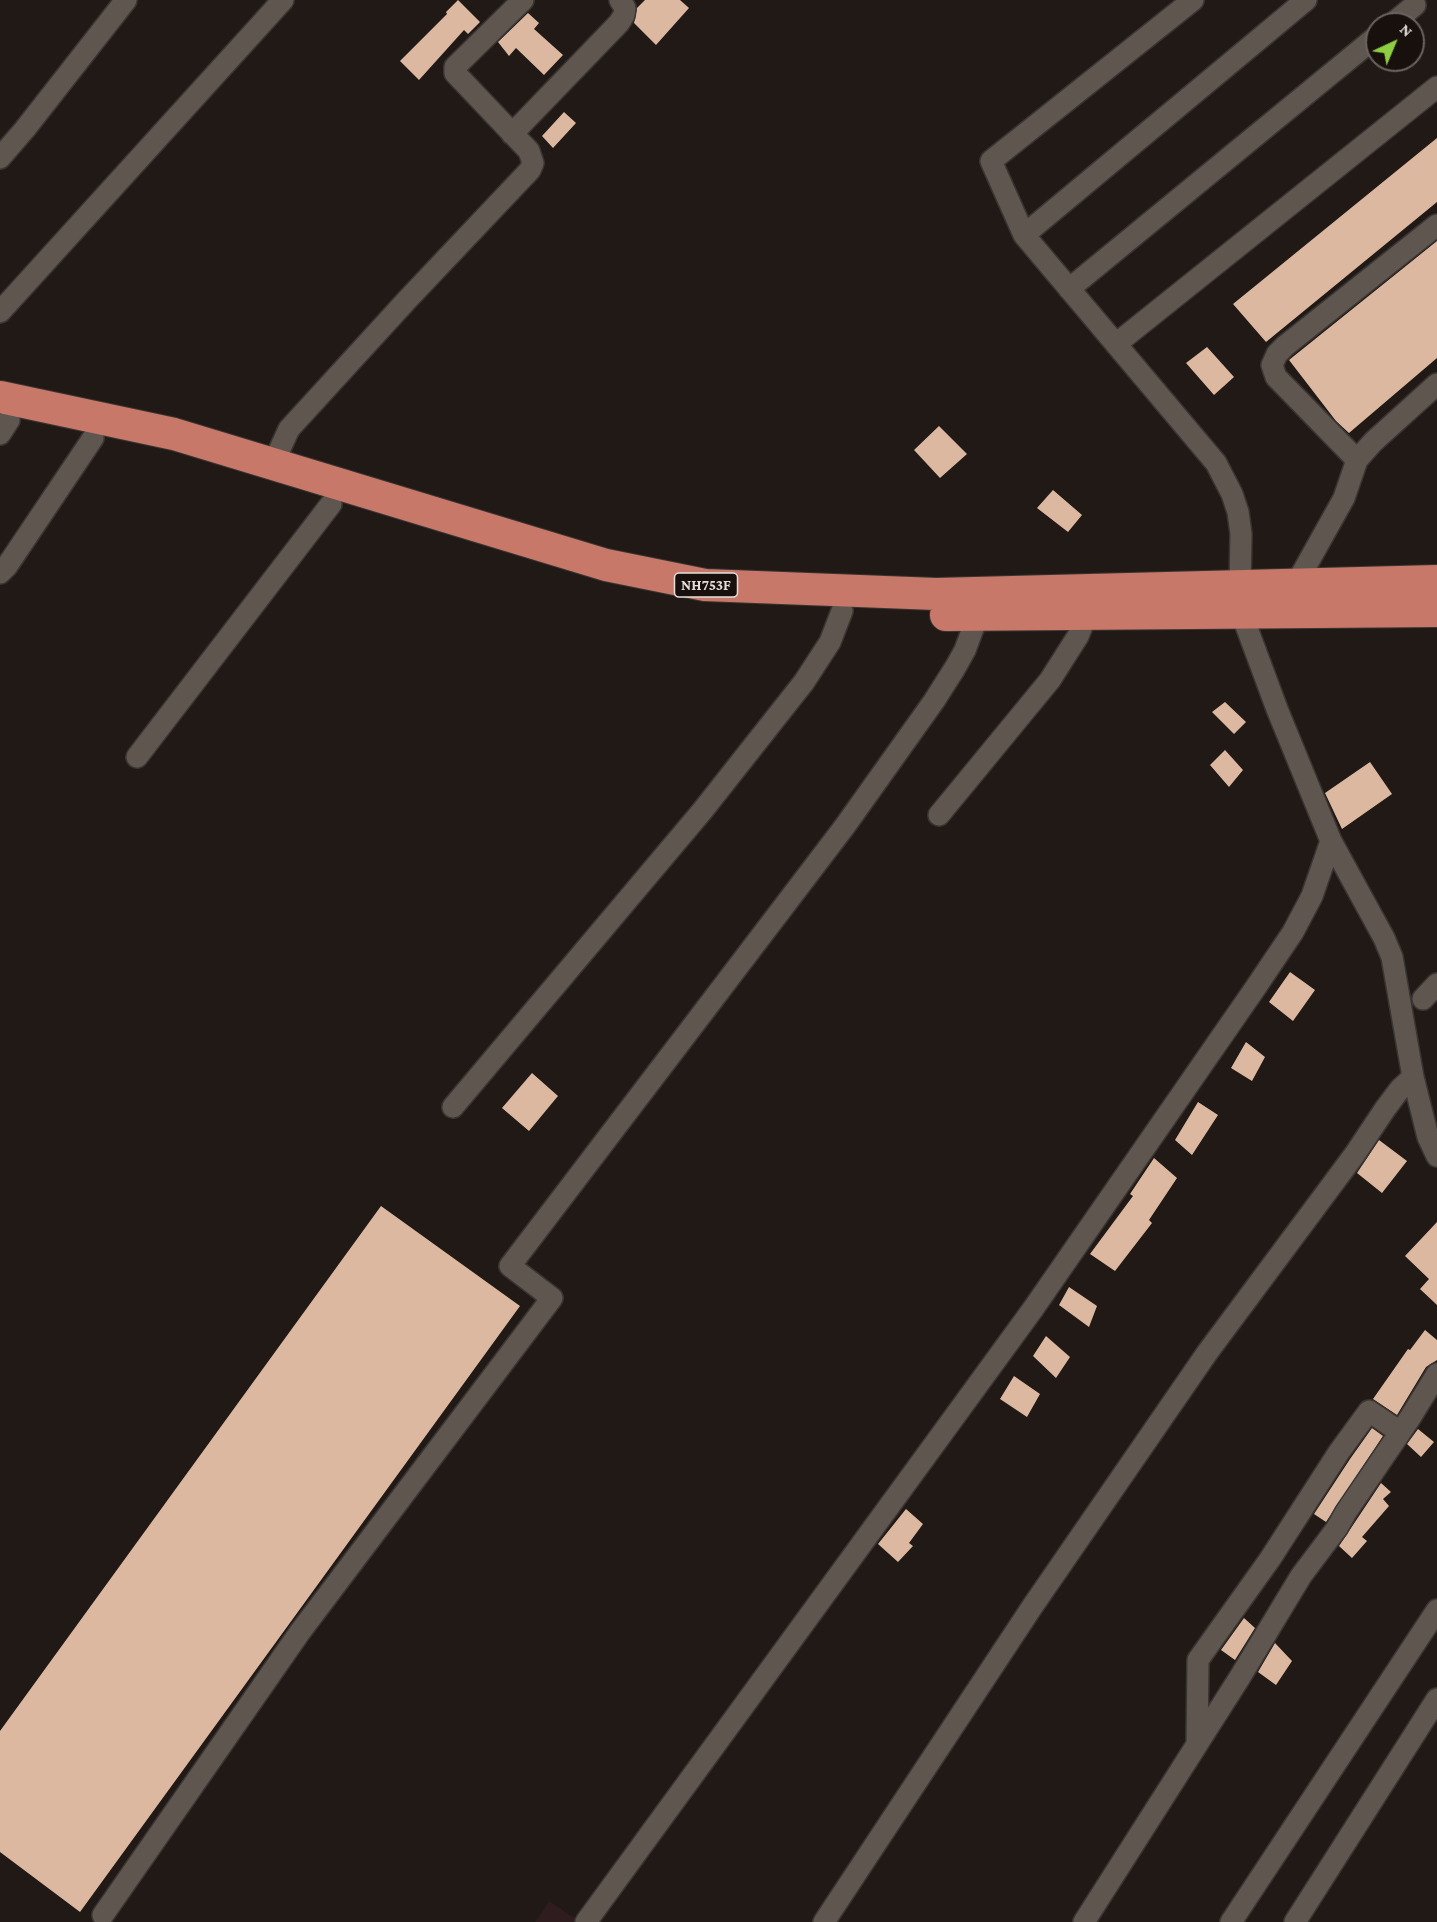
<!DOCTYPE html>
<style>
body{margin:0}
#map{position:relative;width:1437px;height:1922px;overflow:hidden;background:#211915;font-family:"Crimson Pro",serif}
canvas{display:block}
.north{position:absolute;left:1365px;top:12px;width:60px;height:60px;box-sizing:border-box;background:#18100c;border:2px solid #6a635f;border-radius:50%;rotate:44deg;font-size:16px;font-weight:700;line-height:24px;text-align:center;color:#e4dfdb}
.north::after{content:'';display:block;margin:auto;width:21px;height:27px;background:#8ece43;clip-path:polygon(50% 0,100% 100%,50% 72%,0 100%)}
</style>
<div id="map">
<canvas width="1437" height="1922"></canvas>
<div class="north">N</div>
</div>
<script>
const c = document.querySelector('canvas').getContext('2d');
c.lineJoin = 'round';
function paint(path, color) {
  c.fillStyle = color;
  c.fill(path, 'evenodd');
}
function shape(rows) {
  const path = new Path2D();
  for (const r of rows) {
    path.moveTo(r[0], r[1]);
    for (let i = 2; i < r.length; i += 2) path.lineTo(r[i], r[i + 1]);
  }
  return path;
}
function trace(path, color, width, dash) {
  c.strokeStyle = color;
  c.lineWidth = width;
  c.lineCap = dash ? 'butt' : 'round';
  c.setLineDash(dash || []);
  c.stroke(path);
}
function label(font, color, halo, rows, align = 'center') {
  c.font = font + ' "Crimson Pro",serif';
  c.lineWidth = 6;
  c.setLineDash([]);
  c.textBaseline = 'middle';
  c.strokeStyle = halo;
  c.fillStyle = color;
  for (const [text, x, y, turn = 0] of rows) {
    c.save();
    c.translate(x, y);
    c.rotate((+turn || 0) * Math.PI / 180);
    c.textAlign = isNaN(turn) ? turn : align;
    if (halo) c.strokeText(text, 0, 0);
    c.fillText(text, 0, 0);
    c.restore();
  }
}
paint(shape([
 [549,1901,580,1922,535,1922]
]), '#2f1c1e');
paint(shape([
 [458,0,480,22,468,34,464,30,419,80,400,61,447,14,446,12],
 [645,0,680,0,689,8,656,45,634,23,637,8],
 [528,13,539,23,534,29,563,55,544,75,516,48,509,56,498,42],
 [564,112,576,123,553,148,542,136],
 [1437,138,1437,202,1266,342,1233,304],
 [1437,241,1437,358,1349,433,1336,421,1289,360],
 [1207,347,1234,377,1214,395,1186,363],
 [939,426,967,454,940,478,914,450],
 [1053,490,1082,515,1068,532,1037,508],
 [1225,702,1246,722,1234,734,1212,712],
 [1225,750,1243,770,1229,787,1210,765],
 [1370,762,1392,794,1342,829,1325,793],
 [1290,972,1315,990,1293,1021,1269,1002],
 [1246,1042,1265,1057,1252,1081,1231,1068],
 [532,1073,558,1096,529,1131,502,1108],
 [1198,1102,1218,1115,1192,1155,1175,1140],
 [1379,1140,1407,1161,1382,1193,1357,1173],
 [1154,1158,1177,1178,1149,1220,1152,1223,1115,1271,1090,1254,1133,1196,1130,1194],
 [381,1206,520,1306,80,1912,0,1852,0,1731],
 [1437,1222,1437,1305,1420,1289,1429,1279,1405,1256],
 [1069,1287,1097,1306,1089,1327,1059,1305],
 [1425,1330,1437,1340,1437,1360,1426,1367,1397,1415,1373,1399,1408,1349,1410,1350],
 [1046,1336,1070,1357,1056,1378,1033,1356],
 [1014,1376,1040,1394,1027,1417,1000,1399],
 [1372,1428,1383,1436,1326,1522,1314,1514,1350,1459],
 [1418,1429,1434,1442,1421,1457,1407,1444],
 [1381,1483,1391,1492,1383,1499,1389,1506,1362,1537,1367,1541,1352,1558,1339,1546],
 [906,1509,923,1524,909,1543,913,1546,898,1562,878,1544],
 [1244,1618,1255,1628,1235,1660,1221,1650],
 [1275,1643,1292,1661,1276,1685,1258,1672]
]), '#ddb8a1');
const minor = shape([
 [1193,0,991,161,1024,235,1216,463,1232,494,1238,512,1241,534,1240,586],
 [1392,24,1415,5],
 [512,134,619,23,624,15,625,8,620,0],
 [0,158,25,129,126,0],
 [1024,235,1306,0],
 [1069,289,1377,36],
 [0,312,283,0],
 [1116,344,1437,87],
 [0,434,9,420],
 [1357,460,1276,377,1272,365,1277,354,1285,346,1437,225],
 [273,464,289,429,300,417,407,300,530,170,533,163,529,151,455,73,455,67,459,63,523,0],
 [0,573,7,566,93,438],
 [1296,584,1344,498,1357,460,1373,442,1437,384],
 [1241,612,1277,709,1331,841,1384,938,1392,957,1413,1077,1428,1137,1437,1156],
 [137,757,331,504],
 [939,815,1050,680,1078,636,1087,614],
 [1423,999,1437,984],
 [453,1107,703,810,804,682,830,642,842,611],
 [1197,1744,1198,1660,1270,1559,1339,1452,1369,1411,1400,1432],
 [103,1915,300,1632,552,1298,510,1266,845,826,934,701,955,668,965,650,978,615],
 [586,1922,1033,1309,1256,987,1293,932,1312,896,1331,841],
 [824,1922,1032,1607,1207,1353,1355,1154,1385,1109,1400,1089,1413,1077],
 [1084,1922,1240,1677,1301,1576,1337,1528,1346,1512,1410,1418,1437,1374],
 [1231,1922,1437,1610],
 [1295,1922,1437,1699]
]);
const highway = shape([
 [0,397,174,434,606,565,705,585,936,594,1437,581],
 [946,615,1437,611]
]);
trace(minor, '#3a3533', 24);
trace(highway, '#3a3533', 34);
trace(minor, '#5f5650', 21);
trace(highway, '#c87869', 32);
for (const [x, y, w] of [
 [706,585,63]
]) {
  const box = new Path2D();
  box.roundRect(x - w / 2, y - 12, w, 24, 4.5);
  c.fillStyle = '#18100c';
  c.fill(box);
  trace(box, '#e4dfdb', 1.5);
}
label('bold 15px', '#e4dfdb', null, [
 ["NH753F",706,585]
]);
</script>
